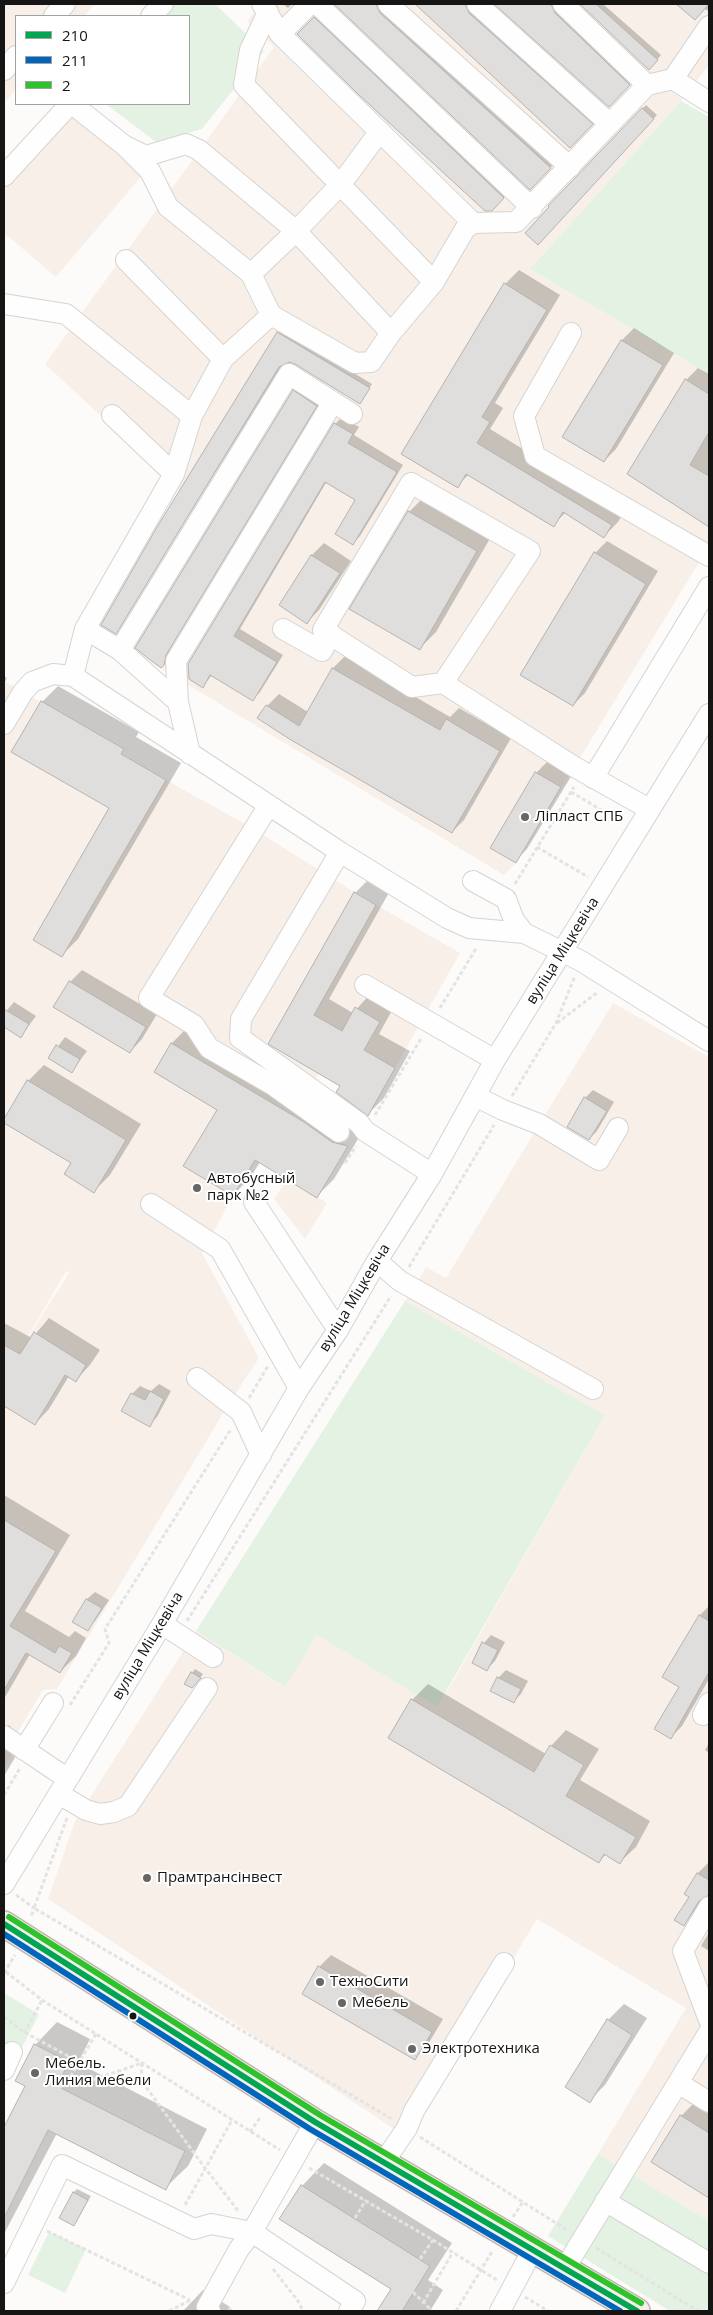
<!DOCTYPE html>
<meta charset="utf-8">
<style>
body{margin:0}
#map{position:relative;width:713px;height:2315px;overflow:hidden;background:#fdfbf9;font-family:"Open Sans",sans-serif}
canvas{display:block}
.frame{position:absolute;inset:0;border:5px solid #161514;pointer-events:none}
.legend{position:absolute;left:15px;top:15px;width:175px;height:90px;box-sizing:border-box;background:#fff;border:1px solid #a2a1a1;margin:0;padding:6px 9px;list-style:none;font-size:15px;color:#161514}
.legend li{display:flex;align-items:center;gap:10px;height:25px}
.legend b{width:25px;border:1px solid #a2a1a1}
</style>
<div id="map">
<canvas width="713" height="2315"></canvas>
<div class="frame"></div>
<ul class="legend">
<li><b style="height:6px;background:#00a651"></b>210</li>
<li><b style="height:6px;background:#0065bd"></b>211</li>
<li><b style="height:6px;background:#2ec32a"></b>2</li>
</ul>
</div>
<script>
const c = document.querySelector('canvas').getContext('2d');
c.lineJoin = 'round';
function paint(path, color) {
  c.fillStyle = color;
  c.fill(path, 'evenodd');
}
function shape(rows) {
  const path = new Path2D();
  for (const r of rows) {
    path.moveTo(r[0], r[1]);
    for (let i = 2; i < r.length; i += 2) path.lineTo(r[i], r[i + 1]);
  }
  return path;
}
function trace(path, color, width, dash) {
  c.strokeStyle = color;
  c.lineWidth = width;
  c.lineCap = dash ? 'butt' : 'round';
  c.setLineDash(dash || []);
  c.stroke(path);
}
function label(font, color, halo, rows, align = 'center') {
  c.font = font + ' "Open Sans",sans-serif';
  c.lineWidth = 4;
  c.setLineDash([]);
  c.textBaseline = 'middle';
  c.strokeStyle = halo;
  c.fillStyle = color;
  for (const [text, x, y, turn = 0] of rows) {
    c.save();
    c.translate(x, y);
    c.rotate((+turn || 0) * Math.PI / 180);
    c.textAlign = isNaN(turn) ? turn : align;
    if (halo) c.strokeText(text, 0, 0);
    c.fillText(text, 0, 0);
    c.restore();
  }
}
paint(shape([
 [4,4,95,4,84,16,16,16,16,89,4,103],
 [262,4,709,4,709,65,681,101,530,269,709,374,709,546,516,863,504,875,95,629,180,490,45,364,274,47,247,21],
 [73,111,145,172,56,277,4,233,4,184],
 [4,681,124,749,111,771,127,779,136,763,254,829,354,892,460,953,368,1116,334,1097,340,1086,319,1074,305,1095,353,1126,342,1142,348,1146,317,1197,327,1203,305,1239,274,1199,287,1179,255,1160,233,1196,202,1253,259,1358,230,1402,57,1689,43,1690,10,1745,15,1749,4,1768],
 [66,1271,69,1273,27,1339,27,1338],
 [613,1003,709,1057,709,2221,598,2154,686,2008,537,1919,406,2137,48,1899,75,1821,196,1631,284,1687,317,1635,437,1707,452,1683,605,1415,405,1301,426,1267,446,1278]
]), '#f8f0e8');
paint(shape([
 [174,4,215,4,264,51,202,129,156,142,106,104,189,104,189,16,162,16],
 [681,101,709,117,709,374,530,269],
 [405,1301,605,1415,437,1707,317,1635,285,1687,196,1631],
 [4,1993,39,2014,4,2083],
 [598,2154,709,2221,709,2311,670,2311,548,2236],
 [49,2232,86,2249,65,2293,28,2275]
]), '#e3f2e2');
paint(shape([
 [283,4,292,4,288,8],
 [336,4,381,4,554,164,530,188],
 [416,4,471,4,595,120,570,147],
 [496,4,557,4,633,81,609,106],
 [582,4,603,4,661,55,649,69],
 [678,4,709,4,709,11,704,9,695,19],
 [318,14,507,194,492,209,299,34],
 [646,105,657,115,538,243,549,206],
 [519,270,560,295,495,403,503,408,490,429,625,511,618,522,604,536,566,512,553,525,469,474,457,486,505,284],
 [634,328,674,353,616,449,604,461,622,340],
 [281,329,372,384,360,403,296,363,284,362,116,632],
 [698,368,709,374,708,525,629,474,686,380],
 [297,388,320,402,169,650,168,660,161,666,137,647],
 [342,417,359,427,354,435,403,465,360,536,353,543,357,499,327,481,240,629,283,655,260,692,253,699,212,675,203,686,189,664,335,424],
 [425,496,492,535,436,632,420,648,409,512],
 [607,541,658,571,585,693,573,705,595,553],
 [324,543,351,561,319,610,307,622,280,605,312,555],
 [345,656,450,717,459,708,511,738,464,820,452,832,267,706,279,694,308,712,333,668],
 [4,676,7,678,4,684],
 [58,686,139,732,136,737,181,763,78,939,62,955,111,808,42,702],
 [548,761,572,775,527,849,515,861,492,847,536,773],
 [371,877,391,889,329,999,353,1013,372,992,395,1005,379,1034,410,1051,384,1098,368,1114,342,1085,270,1043,355,893],
 [82,970,157,1014,142,1039,130,1052,70,982],
 [14,1002,36,1016,21,1036,4,1026,4,1014],
 [189,1026,364,1129,334,1179,317,1196,260,1162,250,1178,233,1195,219,1109,155,1072,172,1043],
 [65,1037,87,1051,72,1071,50,1057],
 [44,1065,141,1124,110,1175,94,1191,72,1163,4,1121,28,1081],
 [593,1090,614,1102,597,1131,589,1139,585,1098],
 [49,1318,100,1350,90,1365,76,1380,69,1376,49,1409,35,1424,4,1405,4,1323,32,1338],
 [159,1384,171,1391,157,1417,149,1425,123,1411,132,1394,140,1386,151,1391],
 [4,1495,70,1535,25,1611,69,1637,75,1631,86,1638,76,1656,60,1672,30,1654,4,1699],
 [95,1592,109,1600,95,1621,87,1629,74,1621,87,1599],
 [709,1606,709,1679,682,1726,671,1737,681,1687,664,1677,700,1615],
 [491,1635,505,1642,495,1661,487,1669,484,1643],
 [195,1669,203,1674,196,1683,192,1673],
 [506,1670,528,1681,521,1694,513,1702,498,1678],
 [428,1684,546,1754,551,1746,566,1730,599,1749,580,1780,650,1821,636,1847,620,1862,606,1854,599,1862,412,1700],
 [9,1725,13,1730,26,1739,4,1776,4,1730],
 [709,1743,709,1753,705,1750],
 [709,1862,709,1894,684,1924,690,1897,685,1894,698,1873],
 [709,1932,709,1951,701,1946],
 [331,1955,443,2019,427,2046,415,2058,304,1994,319,1967],
 [624,2004,647,2018,605,2085,589,2101,608,2020],
 [57,2022,90,2039,78,2063,207,2129,188,2166,165,2188,57,2133,4,2234,4,2130,26,2086,35,2045],
 [693,2104,709,2114,709,2196,653,2161,681,2116],
 [324,2163,452,2243,428,2280,443,2290,430,2311,379,2311,393,2289,302,2186],
 [77,2189,91,2196,74,2225,74,2192],
 [203,2290,230,2307,228,2311,183,2311]
]), '#0003');
const building = shape([
 [334,4,376,4,380,13,551,168,530,190,334,4],
 [415,4,465,4,469,13,593,124,570,148,415,4],
 [494,4,551,4,555,13,630,85,609,107,494,4],
 [580,4,596,4,658,60,649,70,580,4],
 [676,4,709,4,695,20,676,4],
 [314,17,504,198,492,211,485,211,358,94,297,34,314,17],
 [642,108,654,119,538,245,525,233,549,207,548,206,642,108],
 [504,283,547,310,482,417,490,422,477,443,612,525,604,538,563,512,554,527,466,474,458,488,401,454,504,283],
 [277,332,370,388,360,404,295,364,289,362,279,367,116,634,101,625,157,527,277,332],
 [621,340,663,365,604,462,562,437,621,340],
 [685,379,709,394,709,432,690,465,709,476,709,527,627,474,685,379],
 [293,390,317,406,166,655,164,665,161,668,135,648,293,390],
 [334,423,353,434,348,443,397,472,353,545,335,534,355,500,325,482,234,636,277,662,253,701,210,675,203,688,189,679,188,664,334,423],
 [408,511,477,551,420,650,349,609,408,511],
 [594,552,646,584,573,706,520,675,594,552],
 [311,555,340,573,307,624,279,605,311,555],
 [332,668,440,730,446,719,500,751,452,833,291,740,257,718,266,705,299,726,332,668],
 [41,701,124,749,121,754,166,780,62,957,33,940,109,808,11,752,41,701],
 [535,772,561,787,516,863,490,848,535,772],
 [354,892,376,905,314,1015,342,1031,355,1007,380,1022,364,1050,395,1068,368,1116,336,1092,340,1086,268,1044,354,892],
 [69,981,146,1027,130,1053,53,1007,69,981],
 [4,1009,29,1024,21,1038,4,1027,4,1009],
 [171,1043,304,1122,332,1142,348,1146,317,1198,255,1160,233,1196,183,1166,217,1110,154,1072,171,1043],
 [56,1045,80,1059,72,1073,48,1058,56,1045],
 [27,1080,126,1140,94,1193,64,1174,71,1163,4,1123,4,1119,27,1080],
 [584,1097,607,1111,589,1140,567,1127,584,1097],
 [34,1332,86,1365,76,1382,65,1375,35,1425,4,1406,4,1345,20,1354,34,1332],
 [150,1391,164,1399,150,1427,121,1411,131,1393,145,1400,150,1391],
 [4,1520,56,1551,10,1626,55,1653,59,1646,72,1653,60,1673,26,1653,4,1690,4,1520],
 [86,1599,102,1608,88,1631,72,1622,86,1599],
 [699,1615,709,1621,709,1672,671,1739,654,1729,679,1687,662,1677,699,1615],
 [482,1642,498,1650,487,1671,472,1663,482,1642],
 [191,1672,201,1678,192,1688,184,1684,191,1672],
 [497,1677,521,1689,514,1703,490,1691,497,1677],
 [411,1699,534,1772,550,1745,584,1765,566,1796,636,1837,620,1864,604,1854,599,1863,388,1738,411,1699],
 [697,1873,709,1880,709,1895,699,1901,684,1926,674,1920,689,1897,684,1894,697,1873],
 [318,1966,432,2032,415,2060,302,1994,318,1966],
 [607,2019,632,2035,590,2103,565,2087,607,2019],
 [34,2044,69,2062,57,2086,185,2151,166,2190,48,2130,4,2218,4,2127,25,2086,15,2081,34,2044],
 [680,2115,709,2133,709,2198,651,2162,680,2115],
 [301,2185,430,2266,402,2311,377,2311,391,2289,279,2219,301,2185],
 [73,2192,88,2200,74,2226,59,2218,73,2192]
]);
paint(building, '#dfdedc');
trace(building, '#b5b4b3', 1);
const minor = shape([
 [262,4,280,34,473,223],
 [317,4,532,208],
 [388,4,570,167],
 [477,4,610,124],
 [563,4,647,85],
 [268,12,250,50,244,85,434,282],
 [54,16,65,4],
 [151,16,163,4],
 [280,34,310,4],
 [4,70,16,56],
 [673,79,709,102],
 [72,104,125,146,146,156,186,144,199,150,296,231,391,333],
 [125,146,150,171,168,207,251,274,271,315,355,363,371,362,391,333,434,282,465,229,473,223,516,222,647,85,673,79,709,26],
 [4,176,70,104],
 [126,260,223,359],
 [251,274,296,231,341,184,380,131],
 [4,304,66,314,192,416],
 [571,333,524,416,535,456,709,556],
 [112,415,174,474],
 [411,483,530,551,443,683,412,687,323,630,411,483],
 [283,629,322,651,331,634],
 [120,650,85,629,174,474,192,416,223,359,271,315],
 [73,676,85,629],
 [443,683,573,766,649,809],
 [178,702,120,650,289,374,352,414],
 [4,724,23,692,32,682,53,674,73,676,340,852,447,918,469,928,524,933,581,961,709,1041],
 [190,754,178,702,176,661,333,402],
 [593,778,709,587],
 [269,805,149,998,194,1025,209,1048,273,1085,339,1132],
 [340,852,241,1019,240,1038,359,1123,365,1131,432,1174],
 [473,881,506,899,514,920,524,933],
 [365,985,495,1060],
 [475,1096,503,1110,539,1124,599,1160,618,1128],
 [254,1202,338,1330],
 [151,1204,220,1249,299,1388],
 [377,1261,400,1281,593,1389],
 [197,1378,241,1412,261,1455],
 [162,1624,213,1657],
 [703,1715,709,1703],
 [4,1736,68,1779],
 [24,1750,53,1703],
 [59,1794,86,1810,100,1814,114,1812,128,1806,207,1688],
 [4,1884,162,1624,299,1388,338,1330,377,1261,432,1174,495,1060,709,714],
 [709,1907,683,1951,709,2020],
 [4,2070,12,2052],
 [678,2083,709,2102],
 [315,2122,252,2232,355,2301,349,2311],
 [383,2163,407,2128,414,2111,504,1963],
 [605,2201,709,2263],
 [565,2268,709,2032],
 [4,2283,62,2165,194,2229,211,2224,252,2232,239,2249,207,2307,210,2311],
 [500,2311,533,2249]
]);
const major = shape([
 [4,1924,315,2122,637,2311]
]);
trace(minor, '#d5d4d2', 22);
trace(major, '#c0b5b0', 28);
trace(shape([
 [571,792,622,822],
 [537,847,588,877],
 [515,884,574,787],
 [440,1008,477,947],
 [557,1023,598,992],
 [512,1096,556,1023,575,976],
 [375,1115,422,1037],
 [345,1163,356,1146],
 [409,1267,494,1125],
 [249,1398,268,1366],
 [187,1621,391,1296],
 [70,1705,109,1643,105,1629,231,1429],
 [4,1795,20,1768],
 [67,1818,34,1908,392,2119],
 [16,1895,34,1908,31,1917],
 [6,1972,42,2000,280,2150],
 [4,1973,15,1955],
 [4,2017,24,2032,79,2062],
 [24,2033,42,2000],
 [96,2034,69,2079,81,2084,142,2063,141,2080,205,2168,239,2212],
 [59,2088,69,2079],
 [250,2132,261,2116],
 [420,2137,567,2230],
 [309,2168,433,2240,497,2280],
 [185,2205,232,2120],
 [513,2217,523,2202],
 [355,2218,366,2200],
 [47,2231,190,2300],
 [596,2248,698,2311],
 [420,2259,433,2240],
 [273,2269,298,2301,303,2311],
 [413,2292,432,2311],
 [525,2297,548,2311],
 [423,2303,453,2252],
 [228,2309,234,2311],
 [169,2311,191,2300],
 [456,2311,493,2250]
]), '#e4e3e3', 3, [4, 2.5]);
trace(minor, '#fffefe', 20);
trace(major, '#f5eeec', 25);
trace(shape([
 [4,1924,315,2122,637,2311]
]), '#00a651', 6);
trace(shape([
 [4,1934,310,2129,620,2311]
]), '#0065bd', 6);
trace(shape([
 [9,1917,320,2115,641,2303]
]), '#2ec32a', 6);
for (const [x, y, r, color] of [
 [525,817,5,"#676664"],
 [197,1188,5,"#676664"],
 [147,1878,5,"#676664"],
 [320,1982,5,"#676664"],
 [342,2003,5,"#676664"],
 [133,2016,4.5,"#161514"],
 [412,2049,5,"#676664"],
 [35,2073,5,"#676664"]
]) {
  const dot = new Path2D();
  dot.arc(x, y, r, 0, 2 * Math.PI);
  c.fillStyle = color;
  c.fill(dot);
  trace(dot, '#fff', 2);
}
label('15px', '#161514', '#fff', [
 ["Ліпласт СПБ",535,817],
 ["Автобусный",207,1179],
 ["парк №2",207,1196],
 ["Прамтрансінвест",157,1878],
 ["ТехноСити",330,1982],
 ["Мебель",352,2003],
 ["Электротехника",422,2049],
 ["Мебель.",45,2064],
 ["Линия мебели",45,2081]
], 'left');
label('15px', '#161514', '#fff', [
 ["вуліца Міцкевіча",563,951,-58],
 ["вуліца Міцкевіча",355,1298,-59],
 ["вуліца Міцкевіча",148,1646,-59]
]);
</script>
